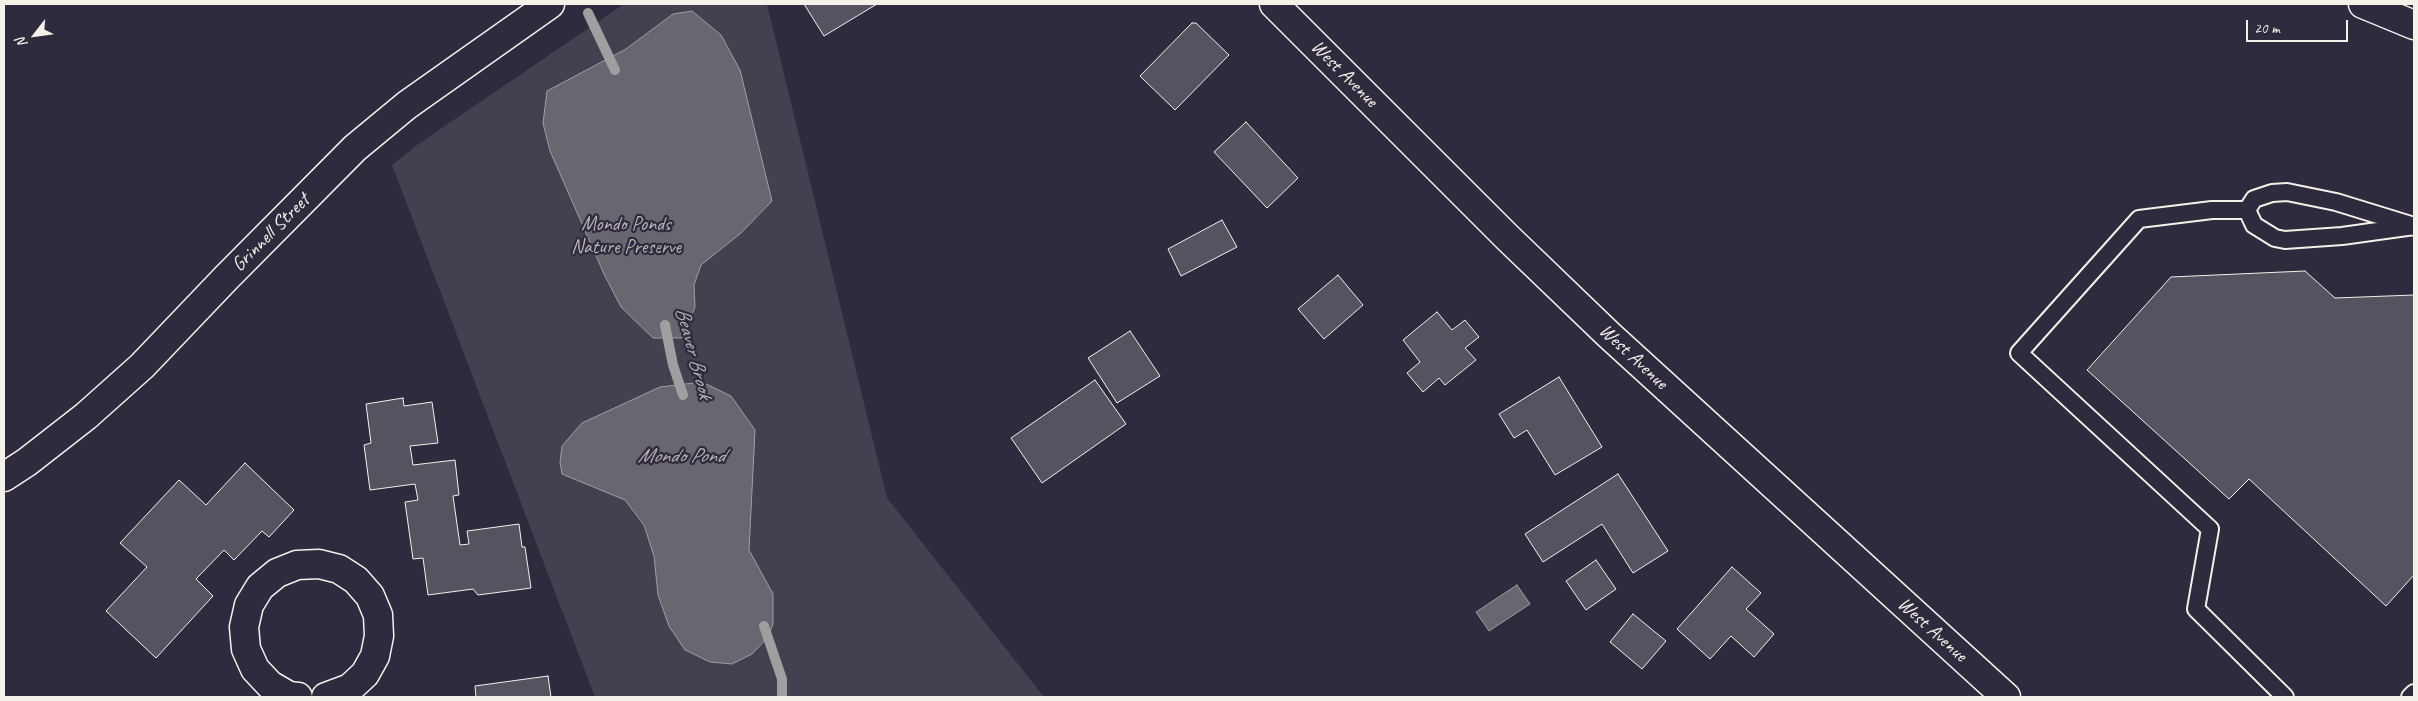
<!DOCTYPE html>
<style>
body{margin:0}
#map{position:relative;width:2418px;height:701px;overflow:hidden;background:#2f2a3d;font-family:Caveat,sans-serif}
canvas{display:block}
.frame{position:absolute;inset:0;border:5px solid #f4f1e8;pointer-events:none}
.north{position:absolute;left:10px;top:10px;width:50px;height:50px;-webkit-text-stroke:4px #2f2a3d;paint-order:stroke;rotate:240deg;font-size:14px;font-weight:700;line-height:20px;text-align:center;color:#f4f1e8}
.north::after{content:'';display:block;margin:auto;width:18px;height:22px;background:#f4f1e8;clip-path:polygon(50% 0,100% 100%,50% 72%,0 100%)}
.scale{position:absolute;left:2246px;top:20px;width:102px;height:22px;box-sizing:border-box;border:2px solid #f4f1e8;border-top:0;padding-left:6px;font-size:15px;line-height:18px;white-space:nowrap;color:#f4f1e8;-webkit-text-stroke:4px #2f2a3d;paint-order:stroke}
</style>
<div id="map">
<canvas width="2418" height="701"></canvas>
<div class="frame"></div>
<div class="north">N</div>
<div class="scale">20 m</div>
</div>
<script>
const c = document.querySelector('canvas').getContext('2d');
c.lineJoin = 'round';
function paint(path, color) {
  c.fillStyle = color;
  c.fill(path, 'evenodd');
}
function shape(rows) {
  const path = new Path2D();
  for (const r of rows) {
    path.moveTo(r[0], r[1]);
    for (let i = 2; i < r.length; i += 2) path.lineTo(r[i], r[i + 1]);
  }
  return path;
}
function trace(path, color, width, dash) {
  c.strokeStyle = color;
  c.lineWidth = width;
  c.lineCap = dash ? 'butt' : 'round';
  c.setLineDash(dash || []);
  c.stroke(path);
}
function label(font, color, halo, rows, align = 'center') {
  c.font = font + ' Caveat,sans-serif';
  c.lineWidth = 4.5;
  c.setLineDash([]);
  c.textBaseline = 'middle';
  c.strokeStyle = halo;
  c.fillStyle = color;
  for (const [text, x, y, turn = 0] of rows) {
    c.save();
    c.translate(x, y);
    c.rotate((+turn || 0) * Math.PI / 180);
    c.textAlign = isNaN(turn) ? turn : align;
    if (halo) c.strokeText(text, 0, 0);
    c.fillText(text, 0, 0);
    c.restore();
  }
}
paint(shape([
 [624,4,767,4,887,498,1044,697,595,697,392,165,417,145]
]), '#454050');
const water = shape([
 [692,11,721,35,740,70,772,201,741,233,701,265,694,285,695,307,683,338,653,338,621,307,604,274,550,151,543,123,547,91,626,49,673,14,692,11],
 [702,382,731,396,755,430,749,550,773,594,773,624,768,637,752,654,732,664,710,662,685,650,669,626,658,595,654,556,644,525,625,500,562,474,560,462,562,446,582,423,660,387,702,382],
 [1517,585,1530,604,1489,631,1476,612,1517,585]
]);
paint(water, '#6a6670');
trace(water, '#a19ea0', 1);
trace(shape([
 [588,13,615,70],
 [665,325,673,365,683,395],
 [764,626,782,679,782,697]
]), '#a19ea0', 10);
const building = shape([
 [804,4,877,4,824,36,804,4],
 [1192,23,1196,23,1229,55,1175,110,1140,76,1192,23],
 [1246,122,1298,178,1267,208,1214,152,1246,122],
 [1222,220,1237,247,1181,276,1168,249,1222,220],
 [2305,271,2335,298,2414,295,2414,575,2386,606,2249,479,2229,499,2087,370,2171,277,2305,271],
 [1338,275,1363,305,1324,339,1298,309,1338,275],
 [1437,312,1452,330,1465,320,1479,337,1465,348,1476,360,1445,385,1439,378,1423,392,1407,373,1420,362,1403,340,1437,312],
 [1130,331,1160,376,1117,403,1088,358,1130,331],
 [1559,377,1602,447,1555,475,1527,430,1514,438,1499,414,1559,377],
 [1095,380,1126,424,1042,483,1011,438,1095,380],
 [403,398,404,406,432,402,438,443,410,446,413,465,455,460,459,495,453,496,460,545,469,544,467,531,519,524,522,547,525,547,531,588,478,595,473,589,428,595,423,558,413,559,405,502,418,500,415,484,370,490,364,445,371,443,366,404,403,398],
 [245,463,294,510,269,537,262,531,234,560,224,550,196,579,213,596,156,658,106,611,147,567,120,543,179,480,206,505,245,463],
 [1618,474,1668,551,1633,573,1602,524,1543,562,1525,534,1618,474],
 [1596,560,1616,589,1586,610,1566,581,1596,560],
 [1732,567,1761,593,1746,609,1774,634,1754,657,1731,636,1710,659,1677,629,1732,567],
 [1633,614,1666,641,1642,669,1610,642,1633,614],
 [548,676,551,697,476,697,475,686,548,676]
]);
paint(building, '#56525f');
trace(building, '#f4f1e8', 1);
const lane = shape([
 [2247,210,2212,210,2139,219,2019,353,2210,529,2196,609,2285,697],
 [2414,226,2342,236,2285,240,2275,238,2254,225,2247,210,2254,199,2272,193,2287,192,2336,202,2414,226,2414,227],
 [2410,697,2414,693]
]);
const street = shape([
 [4,477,27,462,86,416,142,366,226,278,355,148,407,105,550,4],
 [298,697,289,696,270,685,255,669,246,649,244,627,249,605,260,587,277,573,297,565,319,564,339,569,356,580,370,596,378,615,379,636,375,656,365,674,350,688,326,697]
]);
const secondary = shape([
 [1274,4,1508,238,1609,335,2006,697]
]);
const highway = shape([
 [2363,4,2414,25]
]);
trace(lane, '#f4f1e8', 20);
trace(street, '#f4f1e8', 31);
trace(secondary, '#f4f1e8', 31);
trace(highway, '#f4f1e8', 31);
trace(lane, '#2f2a3d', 16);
trace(street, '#2f2a3d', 28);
trace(secondary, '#2f2a3d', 28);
trace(highway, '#2f2a3d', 28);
label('20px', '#f4f1e8', '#2f2a3d', [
 ["West Avenue",1344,74,45],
 ["Grinnell Street",271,233,-45],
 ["West Avenue",1633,357,43],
 ["West Avenue",1932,630,42]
]);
label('20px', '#b7b3b3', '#2f2a3d', [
 ["Mondo Ponds",626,225],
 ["Nature Preserve",626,248]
]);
label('italic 21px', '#b6b2b2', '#2f2a3d', [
 ["Beaver Brook",693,353,75],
 ["Mondo Pond",681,456]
]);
</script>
